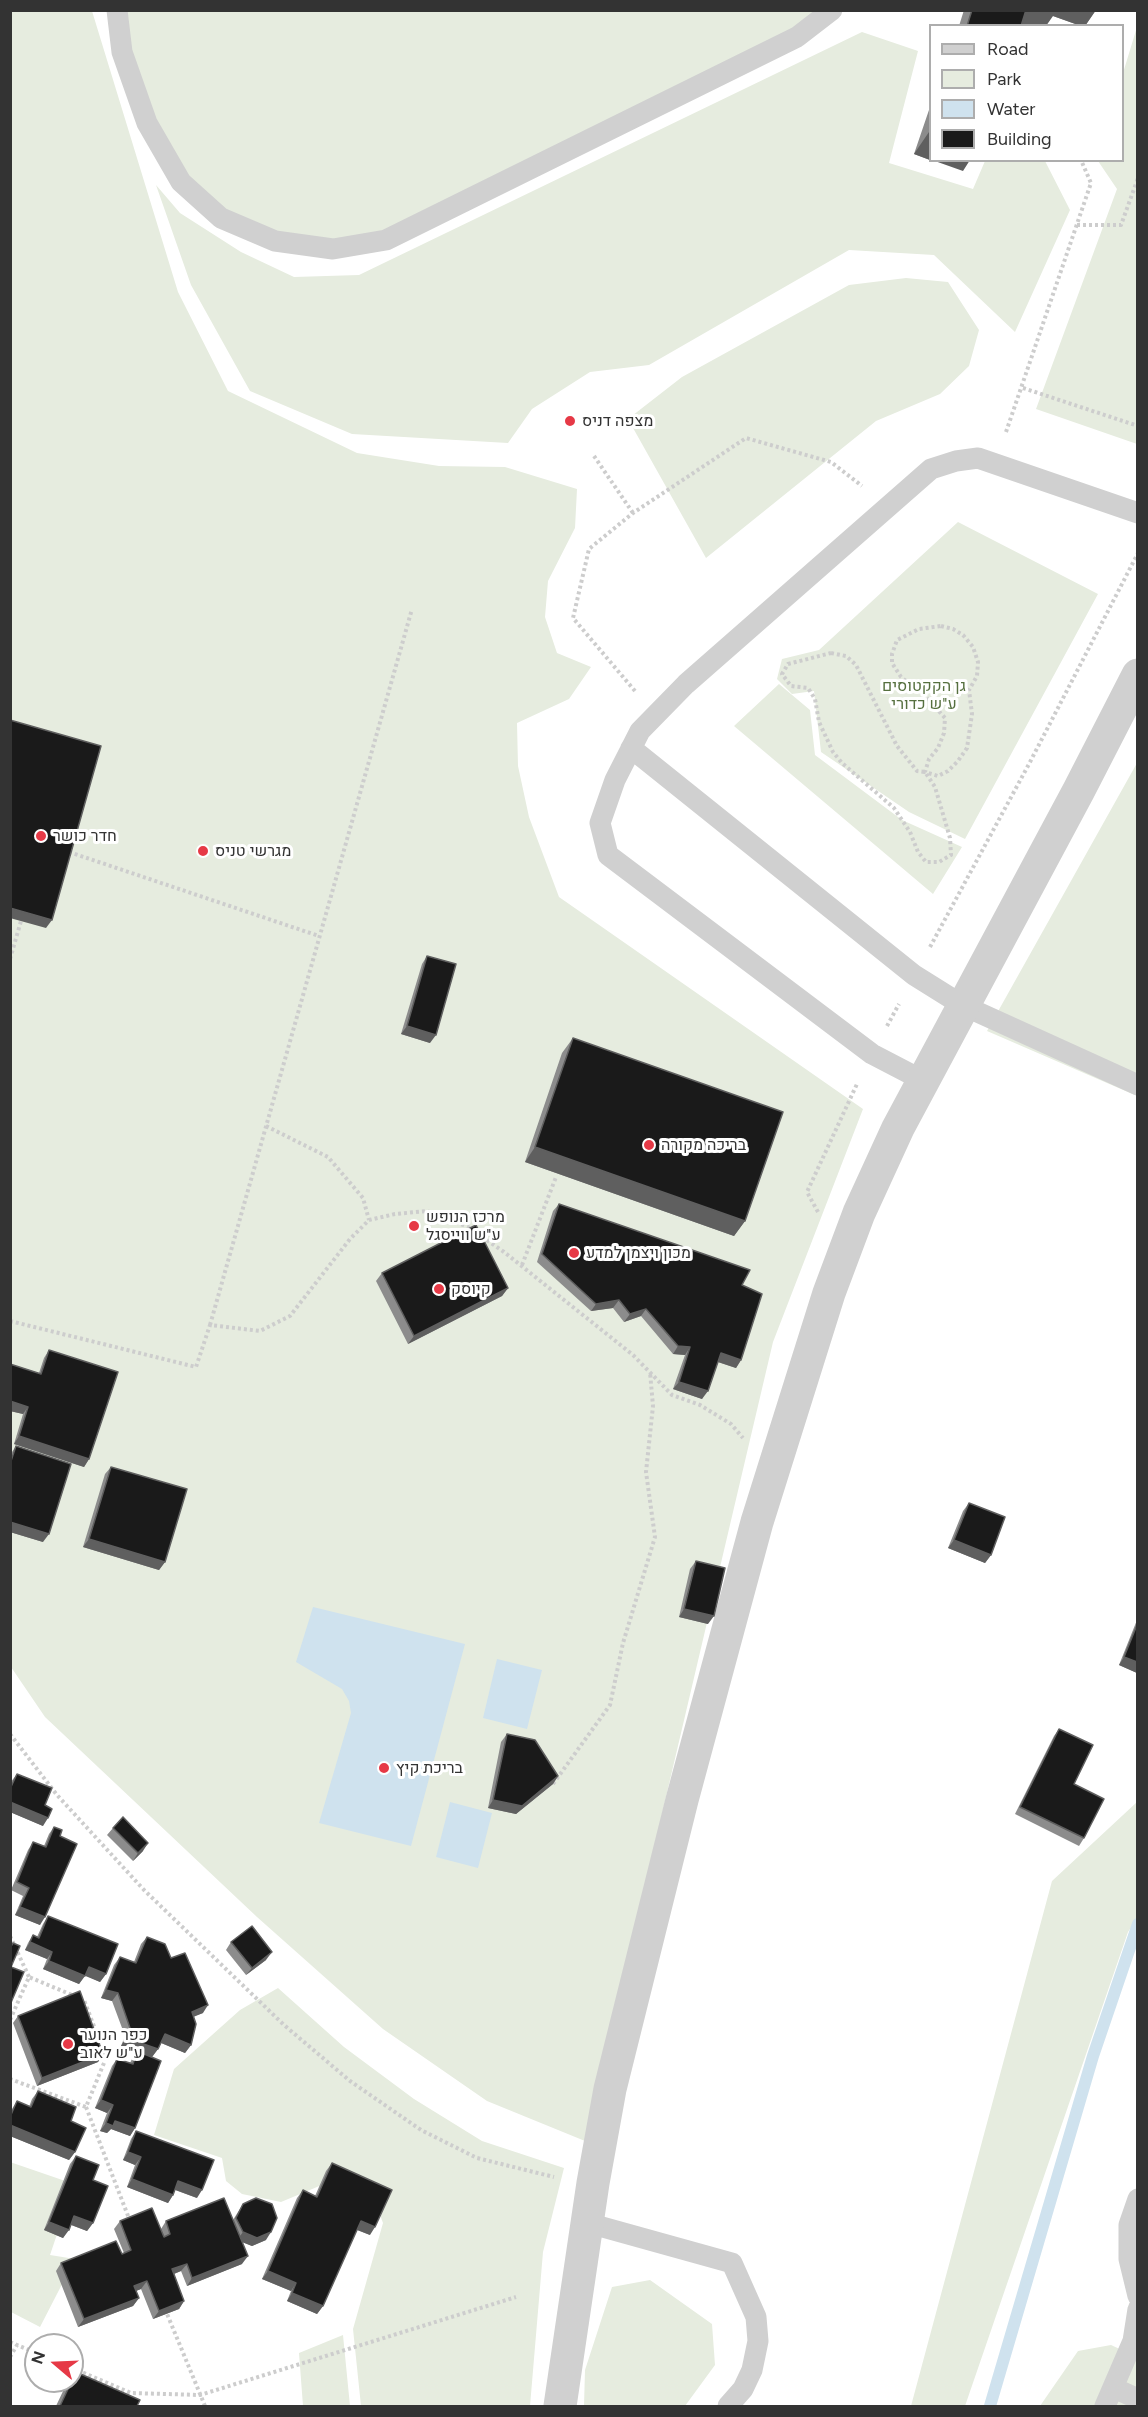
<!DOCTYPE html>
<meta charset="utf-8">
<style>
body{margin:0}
#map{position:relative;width:1148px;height:2417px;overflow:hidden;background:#fff;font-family:Figtree,sans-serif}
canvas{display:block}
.frame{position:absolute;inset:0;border:12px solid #333;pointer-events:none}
.legend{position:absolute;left:929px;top:24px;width:195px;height:138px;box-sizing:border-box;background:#fff;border:2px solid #adadad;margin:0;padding:8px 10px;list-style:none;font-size:18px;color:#333}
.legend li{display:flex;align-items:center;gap:12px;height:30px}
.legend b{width:30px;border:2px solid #adadad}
.north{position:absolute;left:24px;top:2333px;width:60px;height:60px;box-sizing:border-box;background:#fff;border:2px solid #adadad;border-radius:50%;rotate:289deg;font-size:16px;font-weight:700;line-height:24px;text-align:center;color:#333}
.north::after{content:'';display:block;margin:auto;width:21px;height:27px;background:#e63946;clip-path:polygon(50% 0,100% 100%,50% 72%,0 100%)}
</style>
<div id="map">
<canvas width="1148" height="2417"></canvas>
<div class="frame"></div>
<ul class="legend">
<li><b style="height:8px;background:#d0d0d0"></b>Road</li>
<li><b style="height:16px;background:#e6ecdf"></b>Park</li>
<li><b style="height:16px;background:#cfe2ee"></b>Water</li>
<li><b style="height:16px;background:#1a1a1a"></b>Building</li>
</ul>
<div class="north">N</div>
</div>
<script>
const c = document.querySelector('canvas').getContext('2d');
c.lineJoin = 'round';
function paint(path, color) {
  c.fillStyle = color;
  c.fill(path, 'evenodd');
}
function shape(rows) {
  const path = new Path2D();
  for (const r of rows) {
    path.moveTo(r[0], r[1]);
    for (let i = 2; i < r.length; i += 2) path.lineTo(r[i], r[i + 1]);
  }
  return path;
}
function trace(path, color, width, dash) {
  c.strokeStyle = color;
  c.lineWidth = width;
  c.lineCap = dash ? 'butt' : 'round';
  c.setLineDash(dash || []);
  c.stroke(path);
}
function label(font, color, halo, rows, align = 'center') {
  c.font = font + ' Figtree,Heebo,sans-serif';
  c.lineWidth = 6;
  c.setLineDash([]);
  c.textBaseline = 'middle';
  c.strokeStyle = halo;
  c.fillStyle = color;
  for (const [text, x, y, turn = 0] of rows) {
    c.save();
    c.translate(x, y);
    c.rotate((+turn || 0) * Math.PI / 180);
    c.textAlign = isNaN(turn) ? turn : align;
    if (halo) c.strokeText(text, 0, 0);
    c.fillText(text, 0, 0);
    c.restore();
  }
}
paint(shape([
 [10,11,92,11,178,292,228,391,357,453,439,466,505,467,577,489,575,528,548,581,545,617,557,653,591,667,569,699,517,723,518,766,529,817,559,897,863,1109,773,1342,585,2141,487,2101,383,2029,257,1917,45,1717,11,1667],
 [124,11,821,11,792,30,384,233,334,241,277,234,225,211,188,177,154,120,130,51],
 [1137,27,1137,444,1036,409,1117,189,1098,161,1122,160,1123,73],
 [862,32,918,51,889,163,973,189,985,161,1045,161,1070,210,1015,332,934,255,849,250,649,365,590,372,532,409,508,443,352,434,250,391,191,285,156,185,180,213,241,252,294,277,359,275],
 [906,278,948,282,979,330,969,366,940,394,876,421,706,558,628,419,682,377,849,285],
 [958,522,1098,594,965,839,909,812,821,752,814,691,792,694,777,679,782,659,819,650],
 [779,684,810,710,815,755,902,820,962,847,933,894,734,726],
 [1137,763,1137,1096,987,1031],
 [1137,1802,1137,1918,1128,1932,965,2406,911,2406,1052,1881],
 [278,1988,344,2047,414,2099,482,2141,564,2168,543,2252,530,2406,361,2406,353,2329,383,2223,371,2191,329,2182,281,2202,242,2194,226,2181,222,2158,154,2135,174,2069,240,2010],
 [10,2162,74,2184,50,2255,75,2259,40,2327,11,2312],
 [650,2280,712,2324,715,2365,685,2406,584,2406,585,2370,612,2287],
 [343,2335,350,2406,303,2406,299,2353],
 [1111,2345,1137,2357,1137,2406,1040,2406,1078,2351]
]), '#e6ecdf');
paint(shape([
 [313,1607,465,1644,411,1846,319,1823,351,1713,349,1701,342,1689,296,1662],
 [497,1659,542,1670,527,1729,483,1718],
 [450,1802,492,1813,478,1868,436,1857]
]), '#cfe2ee');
trace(shape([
 [990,2406,1093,2056,1138,1924]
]), '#cfe2ee', 12);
trace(shape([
 [1077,225,1121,225,1138,178],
 [1023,388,1138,426],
 [1006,432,1091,183,1081,160],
 [594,456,633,513],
 [941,626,953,629,963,635,973,647,978,662,977,676,969,690,972,714,967,748,958,761,948,771,938,776,925,772,929,759,938,748,944,733,945,718,926,697,901,677,892,663,892,654,897,640,919,629,941,626],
 [831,653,846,656,856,665,897,746,917,771,925,772,935,787,950,838,951,855,939,862,926,862,918,852,910,832,894,808,842,763,833,752,819,722,815,699,808,688,791,686,782,674,788,664,831,653],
 [635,691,573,618,589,549,633,513,746,438,831,462,862,486],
 [69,852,319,936],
 [930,947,1029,764,1138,553],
 [10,959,21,921],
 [887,1026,899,1004],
 [266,1126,328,1157,363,1198,369,1220],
 [818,1212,807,1192,857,1084],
 [522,1265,556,1177],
 [10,1321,196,1367,210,1325,260,1331,290,1316,350,1239,369,1220,395,1214,427,1211,468,1227,504,1252,633,1355,672,1395,700,1405,731,1424,743,1438],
 [210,1325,412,609],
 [10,1734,57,1795,144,1890,284,2025,350,2081,421,2130,477,2158,554,2177],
 [553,1784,610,1705,623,1643,655,1537,646,1472,653,1406,650,1372],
 [10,1936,29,1977],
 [10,2020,29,1977,84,2000,106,2058,86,2107,10,2079],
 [86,2107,130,2221],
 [165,2309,205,2406],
 [10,2342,36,2353],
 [10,2357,17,2345],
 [72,2368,131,2393,200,2395,516,2297]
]), '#cdcdcd', 4, [3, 3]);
trace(shape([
 [117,10,122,52,147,123,181,182,221,218,275,241,333,249,386,240,797,37,832,10],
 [631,748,914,975,962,1005,1138,1085],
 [922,1080,872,1054,608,855,600,823,615,780,640,731,686,684,931,469,956,461,978,458,1138,513],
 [1138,2199,1129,2225,1129,2259,1138,2296],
 [588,2223,732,2263,756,2317,758,2341,752,2370,743,2389,728,2406],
 [1114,2388,1138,2399],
 [1105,2406,1133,2341,1138,2309]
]), '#d0d0d0', 21);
trace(shape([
 [560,2406,593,2183,610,2089,682,1800,757,1522,829,1293,859,1213,898,1128,1079,790,1138,675]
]), '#d0d0d0', 33);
paint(shape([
 [964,10,1096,10,1085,26,1081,26,1053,16,1021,24,1021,26,959,26],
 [930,107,930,160,914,154],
 [427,956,430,1043,401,1034,422,964],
 [573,1038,745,1221,734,1236,525,1162,562,1053],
 [559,1204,742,1285,741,1360,736,1368,718,1362,702,1399,673,1389,685,1355,673,1354,641,1316,624,1322,613,1308,591,1311,537,1262,553,1211],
 [382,1273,508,1288,502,1296,408,1344,376,1281],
 [49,1350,89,1459,84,1467,14,1444,23,1414,10,1411,10,1364,39,1373,44,1358],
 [16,1446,43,1542,10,1532,10,1455],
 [111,1467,165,1562,159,1570,83,1547,105,1474],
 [969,1503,991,1555,985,1563,948,1548,963,1511],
 [696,1561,708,1624,679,1617,690,1569],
 [1137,1620,1137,1673,1119,1665],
 [1059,1729,1084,1838,1079,1846,1015,1814,1054,1736],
 [507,1734,558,1776,553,1784,516,1814,488,1808,501,1742],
 [17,1774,45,1805,43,1826,10,1812,10,1783],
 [54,1827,60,1836,40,1925,15,1915,23,1896,11,1890,28,1850,33,1842,44,1846,49,1834],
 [113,1828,143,1851,133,1861,107,1835],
 [48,1916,106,1974,100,1982,85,1975,79,1984,43,1969,47,1959,25,1950,28,1943,33,1935,37,1937,43,1924],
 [147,1937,171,1958,203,2013,194,2016,191,2045,185,2053,161,2043,158,2049,152,2057,142,2053,135,2128,130,2136,111,2129,107,2133,100,2131,107,2113,95,2108,112,2066,117,2059,130,2063,132,2059,137,2052,121,2046,125,2036,112,2001,101,1998,114,1965,120,1957,134,1962,141,1944],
 [231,1942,266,1960,246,1975,226,1950],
 [18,2016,103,2054,98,2062,37,2086,13,2023],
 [38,2091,71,2121,75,2152,69,2160,10,2136,10,2112,12,2109,17,2101,29,2107,32,2099],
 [136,2131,197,2198,175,2190,173,2195,168,2203,127,2187,135,2165,123,2160,131,2139],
 [76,2156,93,2180,93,2223,87,2231,71,2225,63,2238,44,2230,70,2164],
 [332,2163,370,2235,357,2230,323,2306,317,2314,287,2301,291,2291,262,2279,297,2198,303,2190,315,2196,326,2171],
 [243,2204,266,2240,252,2246,242,2242,242,2264,187,2286,181,2271,174,2274,184,2301,179,2309,153,2319,141,2289,136,2291,139,2298,133,2306,78,2327,56,2271,61,2263,124,2253,114,2229,120,2221,161,2229,166,2221,233,2220],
 [76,2372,137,2406,56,2406,65,2387,69,2381,72,2381,72,2377]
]), '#8c8c8c');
paint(shape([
 [1022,10,1096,10,1085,26,1081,26,1053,16,1046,26,1024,26,1014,22],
 [929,132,930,133,930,160,914,154],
 [932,160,970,160,963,171],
 [10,908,52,920,46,928,10,918],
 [407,1026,436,1035,430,1043,401,1034],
 [535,1147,745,1221,734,1236,525,1162],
 [508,1288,502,1296,408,1344,414,1336],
 [619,1300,613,1308,591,1311,596,1304],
 [646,1309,641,1316,624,1322,630,1314],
 [678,1346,690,1347,685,1355,673,1354],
 [721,1353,741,1360,736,1368,715,1361],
 [679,1382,708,1391,702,1399,673,1389],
 [10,1401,28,1407,23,1414,10,1411],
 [19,1436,89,1459,84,1467,14,1444],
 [10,1522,49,1534,43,1542,10,1532],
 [89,1539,165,1562,159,1570,83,1547],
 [954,1540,991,1555,985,1563,948,1548],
 [684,1609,714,1616,708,1624,679,1617],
 [1124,1657,1137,1662,1137,1673,1119,1665],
 [558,1776,553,1784,516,1814,488,1808,493,1800],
 [10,1802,48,1818,43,1826,10,1812],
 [148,1843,143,1851,133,1861,138,1853],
 [20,1907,45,1917,40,1925,15,1915],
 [30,1942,52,1952,47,1959,25,1950],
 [272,1952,266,1960,246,1975,252,1968],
 [49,1961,85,1976,79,1984,43,1969],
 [89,1967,106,1974,100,1982,83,1975],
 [106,1990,118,1993,112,2001,101,1998],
 [208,2005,203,2013,186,2020,192,2012],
 [165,2034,191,2045,185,2053,159,2042],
 [126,2038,158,2049,152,2057,121,2046],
 [103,2054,98,2062,37,2086,42,2078],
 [101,2100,113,2105,107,2113,95,2108],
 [115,2121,135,2128,130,2136,111,2129,107,2133,100,2131,106,2123],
 [10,2125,75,2152,69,2160,10,2136],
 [128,2152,141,2157,135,2165,123,2160],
 [132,2179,173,2195,168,2203,127,2187],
 [178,2181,202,2190,197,2198,173,2189],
 [74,2216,93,2223,87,2231,69,2224],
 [361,2221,375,2227,370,2235,355,2229],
 [49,2222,69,2230,63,2238,44,2230],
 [243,2232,271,2232,266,2240,252,2246,237,2240],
 [248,2256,242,2264,187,2286,192,2278],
 [187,2264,181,2271,166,2277,172,2269],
 [268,2271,296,2283,291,2291,262,2279],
 [147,2281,141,2289,128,2294,134,2286],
 [292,2293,323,2306,317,2314,287,2301],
 [139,2298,133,2306,78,2327,84,2319],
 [184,2301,179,2309,153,2319,159,2311]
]), '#5f5f5f');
const building = shape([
 [972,10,1026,10,1021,26,967,26,972,10],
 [10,720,101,746,52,920,10,908,10,720],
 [427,956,456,964,436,1035,407,1026,427,956],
 [573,1038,783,1112,745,1221,535,1147,573,1038],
 [559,1204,750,1270,742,1285,762,1294,741,1360,721,1353,708,1391,679,1382,690,1347,678,1346,646,1309,630,1314,619,1300,596,1304,542,1254,559,1204],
 [476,1225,508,1288,414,1336,382,1273,476,1225],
 [49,1350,118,1372,89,1459,19,1436,28,1407,10,1401,10,1364,41,1374,49,1350],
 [16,1446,71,1464,49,1534,10,1522,10,1464,16,1446],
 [111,1467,187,1489,165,1562,89,1539,111,1467],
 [969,1503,1005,1517,991,1555,954,1540,969,1503],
 [696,1561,725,1568,714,1616,684,1609,696,1561],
 [1137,1625,1137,1662,1124,1657,1137,1625],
 [1059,1729,1093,1745,1074,1784,1104,1799,1084,1838,1020,1807,1059,1729],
 [507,1734,535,1740,558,1776,522,1806,493,1800,507,1734],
 [17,1774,52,1788,45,1805,52,1809,48,1818,10,1802,10,1789,17,1774],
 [123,1817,148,1843,138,1853,113,1828,123,1817],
 [54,1827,62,1830,60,1836,77,1844,45,1917,20,1907,29,1888,17,1882,33,1842,46,1847,54,1827],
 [48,1916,118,1944,106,1974,89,1967,85,1976,49,1961,52,1952,30,1942,33,1935,39,1938,48,1916],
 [252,1926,272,1952,252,1968,231,1942,252,1926],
 [147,1937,165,1944,171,1958,185,1953,208,2005,192,2012,196,2024,191,2045,165,2034,158,2049,126,2038,130,2028,118,1993,106,1990,120,1957,136,1963,147,1937],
 [13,1943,20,1946,11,1967,24,1972,10,2005,10,1948,13,1943],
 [80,1991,103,2054,42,2078,18,2016,80,1991],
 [137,2051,161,2061,135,2128,115,2121,113,2126,106,2123,113,2105,101,2100,117,2059,133,2064,137,2051],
 [38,2091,76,2107,71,2121,86,2128,75,2152,10,2125,10,2117,17,2101,31,2107,38,2091],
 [136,2131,214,2160,202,2190,178,2181,173,2195,132,2179,141,2157,128,2152,136,2131],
 [76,2156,99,2165,93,2180,108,2186,93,2223,74,2216,69,2230,49,2222,76,2156],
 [332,2163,392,2190,375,2227,361,2221,323,2306,292,2293,296,2283,268,2271,303,2190,317,2197,332,2163],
 [224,2198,248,2256,192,2278,187,2264,172,2269,184,2301,159,2311,147,2281,134,2286,139,2298,84,2319,61,2263,116,2241,122,2254,131,2250,120,2221,152,2208,164,2237,170,2234,166,2221,224,2198],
 [256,2198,272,2204,277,2218,271,2232,257,2238,243,2232,236,2218,243,2204,256,2198],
 [76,2372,140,2400,137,2406,60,2406,76,2372]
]);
paint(building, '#1a1a1a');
trace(building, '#5f5f5f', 1.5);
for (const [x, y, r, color] of [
 [570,421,6,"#e63946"],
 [41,836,6,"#e63946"],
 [203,851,6,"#e63946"],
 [649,1145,6,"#e63946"],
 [414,1226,6,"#e63946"],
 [574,1253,6,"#e63946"],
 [439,1289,6,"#e63946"],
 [384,1768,6,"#e63946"],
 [68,2044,6,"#e63946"]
]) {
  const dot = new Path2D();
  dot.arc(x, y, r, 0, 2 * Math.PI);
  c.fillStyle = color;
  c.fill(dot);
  trace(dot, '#fff', 2);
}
label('16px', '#333', '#fff', [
 ["מצפה דניס",582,421],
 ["חדר כושר",53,836],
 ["מגרשי טניס",215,851],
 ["בריכה מקורה",661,1145],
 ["מרכז הנופש",426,1217],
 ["ע\"ש ווייסגל",426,1235],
 ["מכון ויצמן למדע",586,1253],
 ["קיוסק",451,1289],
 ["בריכת קיץ",396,1768],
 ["כפר הנוער",80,2035],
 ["ע\"ש לאוב",80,2053]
], 'left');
label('16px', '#56703f', '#fff', [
 ["גן הקקטוסים",924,686],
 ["ע\"ש כדורי",924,704]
]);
</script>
